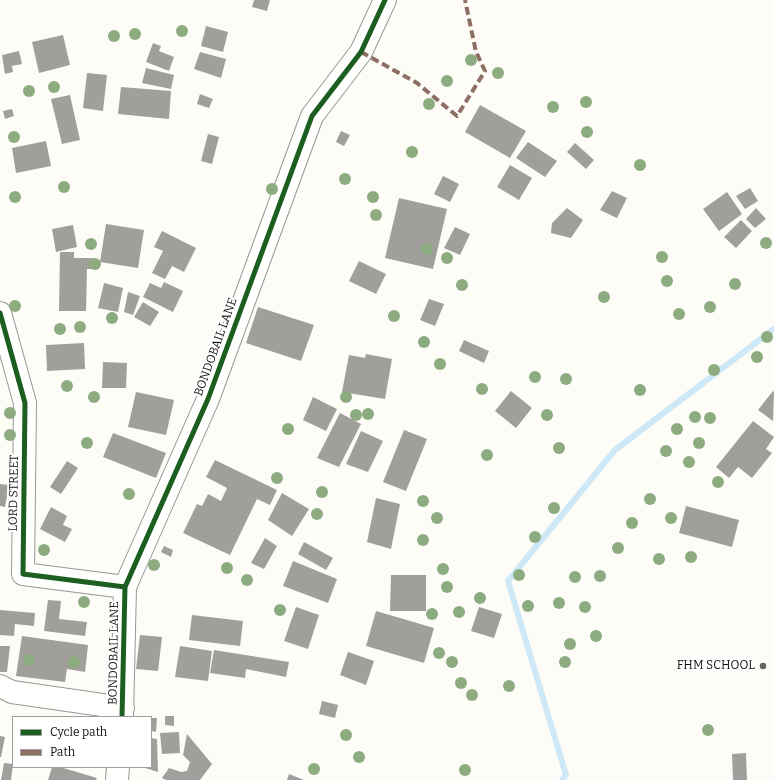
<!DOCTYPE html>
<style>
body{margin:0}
#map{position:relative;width:774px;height:780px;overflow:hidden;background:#fdfcf7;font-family:Bitter,serif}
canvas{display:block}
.legend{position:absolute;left:12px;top:716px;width:140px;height:52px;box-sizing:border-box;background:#fff;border:1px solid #a0a0a0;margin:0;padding:5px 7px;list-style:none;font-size:12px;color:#111}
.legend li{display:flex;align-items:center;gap:8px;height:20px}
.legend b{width:20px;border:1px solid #a0a0a0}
</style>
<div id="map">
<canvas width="774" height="780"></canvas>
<ul class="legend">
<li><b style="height:5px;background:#1b5e20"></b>Cycle path</li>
<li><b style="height:5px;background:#8d6e63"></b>Path</li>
</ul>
</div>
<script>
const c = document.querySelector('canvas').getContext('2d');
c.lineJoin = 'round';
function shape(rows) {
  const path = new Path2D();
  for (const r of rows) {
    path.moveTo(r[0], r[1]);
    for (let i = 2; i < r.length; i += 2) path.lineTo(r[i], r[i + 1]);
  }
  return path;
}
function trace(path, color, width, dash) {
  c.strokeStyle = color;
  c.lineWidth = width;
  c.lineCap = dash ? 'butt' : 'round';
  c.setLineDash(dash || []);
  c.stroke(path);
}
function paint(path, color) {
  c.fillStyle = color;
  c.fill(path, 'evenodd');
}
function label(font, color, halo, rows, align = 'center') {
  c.font = font + ' Bitter,serif';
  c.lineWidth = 4;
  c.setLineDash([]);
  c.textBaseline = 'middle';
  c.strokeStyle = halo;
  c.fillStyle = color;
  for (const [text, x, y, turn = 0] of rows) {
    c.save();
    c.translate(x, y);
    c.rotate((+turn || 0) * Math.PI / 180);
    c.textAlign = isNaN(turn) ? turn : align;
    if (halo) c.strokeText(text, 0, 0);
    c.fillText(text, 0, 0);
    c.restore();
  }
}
trace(shape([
 [562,780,566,775,508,581,615,450,774,329]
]), '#cde8f7', 6);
paint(shape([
 [254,0,270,0,267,11,252,7],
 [206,26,228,32,223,52,201,46],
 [63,35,70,65,39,73,32,42],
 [153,43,161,46,159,51,174,57,169,71,146,62],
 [19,51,22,64,12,66,13,72,5,74,2,55],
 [200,52,226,59,221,78,194,69],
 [146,68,174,75,171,89,142,83],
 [87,73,107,75,103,111,83,108],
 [121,87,171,91,169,119,118,114],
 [200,94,213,99,209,108,197,104],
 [70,95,80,140,62,144,51,99],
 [480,105,526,131,510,158,465,132],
 [12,109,14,116,5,119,3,111],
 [341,131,350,135,344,146,336,142],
 [208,134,219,137,212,164,201,161],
 [46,141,51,166,16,173,12,148],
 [528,142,557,161,545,177,516,158],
 [575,143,594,160,586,169,567,152],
 [510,165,532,178,519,200,497,187],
 [443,176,459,184,450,202,434,194],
 [750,188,758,201,745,209,736,196],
 [612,191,627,198,617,218,600,210],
 [727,192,742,214,719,231,703,209],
 [399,198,447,209,433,269,385,258],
 [567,208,583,220,571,238,551,233,552,223],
 [756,208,766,219,755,228,746,219],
 [741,220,752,231,736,248,724,237],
 [106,224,144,230,138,268,100,262],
 [73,225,77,247,56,252,52,229],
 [455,227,470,234,460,255,444,248],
 [162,231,196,248,184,272,172,266,165,279,152,273,163,251,154,247],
 [60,252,74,252,74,258,93,258,93,269,87,269,86,311,59,311],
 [359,261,386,274,376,294,349,281],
 [164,282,183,291,173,312,143,297,150,283,161,288],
 [104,283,123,288,118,312,98,308],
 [128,292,140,296,133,315,124,312],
 [429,299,444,304,435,326,420,320],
 [143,302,159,312,150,326,134,317],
 [258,307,314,325,301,361,246,343],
 [464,340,489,351,484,363,459,351],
 [84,343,85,369,47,371,46,345],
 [366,354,392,359,385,399,342,392,349,355,365,358],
 [103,362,127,363,126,388,102,388],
 [511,391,532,408,516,428,495,411],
 [773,391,774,392,773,421,758,410],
 [136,392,174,400,166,435,128,427],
 [313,397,337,409,326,431,303,420],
 [340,413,361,424,339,467,317,458],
 [753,421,774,437,766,449,772,453,752,478,738,467,729,478,716,467],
 [404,430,427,439,406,491,383,482],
 [361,431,383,441,368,472,346,464],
 [113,433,166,453,156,478,103,457],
 [215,460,277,490,270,505,257,499,230,555,183,533,197,504,202,506,208,494,221,501,227,488,206,477],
 [67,461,78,468,61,494,50,487],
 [0,484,9,485,5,507,0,506],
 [282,493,309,509,292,536,268,520],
 [376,498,400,504,391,549,367,542],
 [686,506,739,520,732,547,679,533],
 [51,507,67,516,63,525,72,529,65,542,40,529],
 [265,538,277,546,264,569,251,563],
 [304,542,333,558,326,570,298,554],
 [164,546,173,550,171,557,161,552],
 [293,561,337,579,328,603,283,586],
 [391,575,426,575,426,611,390,611],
 [48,600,61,601,59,619,87,622,85,636,44,631],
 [296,607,319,615,308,649,284,641],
 [479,607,502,614,494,638,471,631],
 [0,610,35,613,34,626,15,624,14,636,0,635],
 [376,611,434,628,424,663,366,646],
 [192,615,243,621,240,646,189,640],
 [140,635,162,637,158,671,136,669],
 [22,636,88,645,85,672,67,669,65,682,16,676],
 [0,646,10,646,7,672,0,672],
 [180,646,212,651,208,681,175,677],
 [214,650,289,662,286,677,246,669,245,678,210,673],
 [348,652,374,661,366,685,340,675],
 [322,701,338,705,335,718,319,714],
 [165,716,174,716,174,726,165,725],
 [151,718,157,718,156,732,151,731],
 [179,732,180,753,162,754,160,733],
 [187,734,212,764,200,780,166,780,162,778,169,768,181,772,187,771,190,762,183,755],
 [0,736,5,737,1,757,0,757],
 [151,738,157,739,158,772,142,767,151,767],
 [746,753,747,780,733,780,732,754],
 [4,763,13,764,11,780,1,780],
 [52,767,60,767,97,778,96,780,48,780],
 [289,774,304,780,287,780]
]), '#a19f9c');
const minor = shape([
 [0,313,25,403,23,574,125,587],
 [0,686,12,692,123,708],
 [122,717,125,587,208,399,312,116,361,52,385,0],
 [117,780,118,767]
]);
trace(minor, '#979795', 24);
trace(minor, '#fffffe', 22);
trace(shape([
 [361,52,417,83,457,116,485,71,476,52,465,0]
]), '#8d6e63', 4, [8, 4]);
trace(shape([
 [0,313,25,403,23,574,125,587],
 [122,717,125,587,208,399,312,116,361,52,385,0]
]), '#1b5e20', 5);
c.fillStyle = '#8cac80';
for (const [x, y] of [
 [182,31],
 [135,34],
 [114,36],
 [471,60],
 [498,73],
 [447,81],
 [54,87],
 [29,91],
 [586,102],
 [429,104],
 [553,107],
 [587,132],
 [14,137],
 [412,152],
 [640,165],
 [345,179],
 [64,187],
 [272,189],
 [15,197],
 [373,197],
 [376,215],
 [766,243],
 [91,244],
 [427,249],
 [662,257],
 [447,258],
 [95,264],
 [667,281],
 [735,284],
 [462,285],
 [604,297],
 [15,306],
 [710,307],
 [679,314],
 [394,316],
 [112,318],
 [80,327],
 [60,329],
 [767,337],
 [424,342],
 [757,357],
 [440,364],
 [714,370],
 [535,377],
 [566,379],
 [67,386],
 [482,389],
 [640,390],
 [94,397],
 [346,397],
 [10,413],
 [368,414],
 [356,415],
 [547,415],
 [695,417],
 [710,418],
 [288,429],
 [677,429],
 [10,435],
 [87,443],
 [699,443],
 [559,448],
 [666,451],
 [487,455],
 [689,462],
 [277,478],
 [718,482],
 [322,492],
 [129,494],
 [650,499],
 [423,501],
 [554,508],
 [317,514],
 [437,518],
 [671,518],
 [632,523],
 [535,537],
 [423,540],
 [618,548],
 [44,550],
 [691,557],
 [659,559],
 [154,565],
 [227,568],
 [443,569],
 [519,575],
 [600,576],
 [575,577],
 [247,580],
 [447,587],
 [480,598],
 [84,602],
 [559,603],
 [528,606],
 [585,607],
 [280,610],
 [459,612],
 [432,614],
 [596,636],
 [570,644],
 [439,653],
 [29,660],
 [74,662],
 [452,662],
 [565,662],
 [461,683],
 [509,686],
 [472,695],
 [708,730],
 [346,735],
 [359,757],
 [314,769],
 [465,770]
]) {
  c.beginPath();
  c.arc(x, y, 6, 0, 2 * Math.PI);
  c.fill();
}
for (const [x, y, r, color] of [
 [763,666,4,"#646362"]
]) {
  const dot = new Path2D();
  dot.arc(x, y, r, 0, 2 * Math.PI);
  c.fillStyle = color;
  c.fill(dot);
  trace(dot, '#fff', 1.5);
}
label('12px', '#111', '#fff', [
 ["BONDOBAIL LANE",216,347,-70],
 ["LORD STREET",14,493,-89],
 ["BONDOBAIL LANE",114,653,-89]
]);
label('12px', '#111', '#fff', [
 ["FHM SCHOOL",755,666]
], 'right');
</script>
